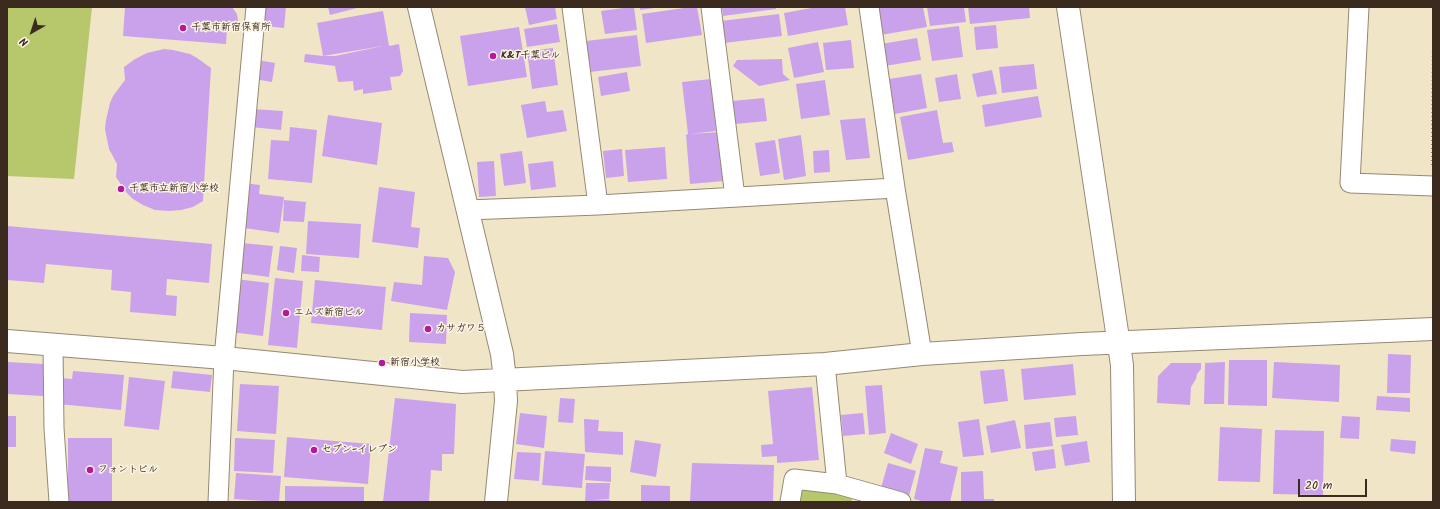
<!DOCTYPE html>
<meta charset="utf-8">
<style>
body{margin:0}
#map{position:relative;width:1440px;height:509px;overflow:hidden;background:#f1e5c8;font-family:Kalam,sans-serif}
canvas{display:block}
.frame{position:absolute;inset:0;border:8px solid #3b2a1e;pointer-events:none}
.north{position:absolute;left:12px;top:12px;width:40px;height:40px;-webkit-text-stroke:3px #fcf5e5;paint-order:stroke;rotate:219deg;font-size:11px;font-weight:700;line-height:16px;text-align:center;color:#3b2a1e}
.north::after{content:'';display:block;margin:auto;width:14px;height:18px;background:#3b2a1e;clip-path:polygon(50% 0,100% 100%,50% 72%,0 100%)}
.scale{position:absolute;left:1298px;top:479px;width:69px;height:18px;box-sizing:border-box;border:2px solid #3b2a1e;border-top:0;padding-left:5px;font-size:12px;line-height:14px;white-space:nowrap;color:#3b2a1e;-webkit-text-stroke:3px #fcf5e5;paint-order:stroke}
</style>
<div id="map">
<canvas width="1440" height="509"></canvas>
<div class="frame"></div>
<div class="north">N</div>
<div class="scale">20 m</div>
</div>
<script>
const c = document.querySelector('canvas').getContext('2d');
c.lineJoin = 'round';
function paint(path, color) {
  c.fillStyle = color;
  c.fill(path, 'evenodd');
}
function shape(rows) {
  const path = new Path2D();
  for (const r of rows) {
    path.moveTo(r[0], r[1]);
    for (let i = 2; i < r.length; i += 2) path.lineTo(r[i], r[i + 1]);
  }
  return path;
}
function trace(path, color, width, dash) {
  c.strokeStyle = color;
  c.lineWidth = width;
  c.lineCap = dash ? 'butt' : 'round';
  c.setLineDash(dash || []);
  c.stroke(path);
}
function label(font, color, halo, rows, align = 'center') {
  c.font = font + ' Kalam,"Klee One",sans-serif';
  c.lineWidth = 3;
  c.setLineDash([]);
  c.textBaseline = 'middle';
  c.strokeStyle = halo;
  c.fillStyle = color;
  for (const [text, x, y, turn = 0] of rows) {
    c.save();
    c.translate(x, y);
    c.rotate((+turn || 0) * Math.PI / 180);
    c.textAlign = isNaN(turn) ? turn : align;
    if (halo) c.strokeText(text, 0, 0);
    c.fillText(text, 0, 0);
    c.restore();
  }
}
paint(shape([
 [7,7,92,7,74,179,7,176],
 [810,487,853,496,851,502,795,502,797,493]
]), '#b6c86b');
paint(shape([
 [125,7,232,7,237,14,239,27,227,27,226,44,123,36],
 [258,7,286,7,284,28,256,25],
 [328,7,357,7,357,8,330,15],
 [525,7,555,7,557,19,529,25],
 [631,7,634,7,637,30,605,34,601,11],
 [640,7,654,7,654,8,640,10],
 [691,7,697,7,702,35,646,43,642,14],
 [722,7,776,7,776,9,723,16],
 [817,7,845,7,848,25,788,36,784,13],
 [876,7,923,7,927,27,881,35],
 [927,7,964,7,966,22,930,26],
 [968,7,1029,7,1030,18,970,24],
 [383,11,389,46,399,44,403,71,400,76,390,77,392,90,363,94,363,89,354,91,353,81,338,82,335,66,304,62,305,54,323,56,317,23],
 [383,46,335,56,323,56],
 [779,14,782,36,724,43,721,21],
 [557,24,560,42,527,47,524,29],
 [996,25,998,48,976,50,974,27],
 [959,26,963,57,932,61,927,30],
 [519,27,527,77,468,86,460,36],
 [637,35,641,66,590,72,586,41],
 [917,38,921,60,885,66,881,44],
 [851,40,854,68,826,70,823,43],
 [818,42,824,72,794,78,788,48],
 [553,48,558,85,532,89,527,51],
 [164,49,173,50,190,54,197,58,211,68,203,201,193,207,181,210,169,211,155,210,143,205,133,199,126,192,116,177,117,164,109,149,105,129,106,120,110,103,113,96,125,80,124,67,135,59,147,53],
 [782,59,783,74,790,80,759,86,733,66,737,60],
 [257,60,275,63,272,82,254,79],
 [1034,64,1037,89,1002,93,999,67],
 [992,70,997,94,977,97,972,74],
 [627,72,630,91,601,96,598,77],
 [921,74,927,108,895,114,889,79],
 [957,74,961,99,939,102,935,78],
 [711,79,716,131,690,134,720,132,724,181,690,184,686,135,688,134,682,82],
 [825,80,830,115,801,119,796,84],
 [1038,96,1042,117,985,127,982,105],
 [764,98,767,121,735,124,732,101],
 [545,101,547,112,563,110,567,131,527,138,521,105],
 [252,109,283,111,281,130,251,127],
 [937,110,943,143,952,142,954,152,908,160,900,117],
 [328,115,382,123,377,165,322,156],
 [865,118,870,158,846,160,840,120],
 [290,127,317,130,312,183,268,179,271,140,289,141],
 [801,135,806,176,784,180,778,139],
 [775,140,780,173,760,176,755,143],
 [665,147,667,179,628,182,625,150],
 [622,149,624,176,606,178,603,151],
 [829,150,830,172,814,173,813,151],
 [522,151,526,183,504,186,500,154],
 [494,161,496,196,479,197,477,162],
 [553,161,556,187,531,190,528,164],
 [243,183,260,185,259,194,284,197,279,233,237,227],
 [379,187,415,192,411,227,420,228,418,248,372,242],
 [284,200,306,202,304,222,283,221],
 [308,221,361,224,359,258,306,254],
 [7,226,212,244,209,283,167,279,166,295,177,296,176,316,130,312,131,292,111,290,112,270,46,264,44,283,7,280],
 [242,243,273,246,269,277,239,273],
 [280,246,297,248,294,273,277,270],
 [302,255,320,257,319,272,301,271],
 [424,256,448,258,455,272,447,310,391,301,394,282,422,285],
 [275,278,303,281,297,348,268,345],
 [236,279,269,283,263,336,230,332],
 [315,280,386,287,382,330,311,323],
 [410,313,447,315,446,344,409,342],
 [1388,354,1411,355,1410,393,1387,393],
 [1229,360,1267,360,1267,406,1228,405],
 [7,362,44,364,43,396,7,394],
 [1225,362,1224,404,1204,404,1205,363],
 [1274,362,1340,365,1339,402,1272,398],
 [1171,363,1201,363,1201,369,1197,374,1196,379,1191,387,1190,405,1157,403,1158,376],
 [1073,364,1076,395,1024,400,1021,369],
 [1004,369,1008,401,984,404,980,371],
 [73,371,124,375,121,410,58,404,60,378,72,379],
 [173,371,212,375,210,392,171,388],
 [129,377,165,381,159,430,124,426],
 [240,384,279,386,276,434,237,431],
 [882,385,886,433,869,435,865,386],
 [812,387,819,460,777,463,777,456,762,457,761,445,773,444,768,391],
 [1377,396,1410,398,1410,412,1376,410],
 [395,398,456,404,454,454,442,454,442,471,431,470,429,502,383,502],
 [560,398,575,399,573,423,558,422],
 [520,413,547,416,544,448,516,444],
 [863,413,865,434,843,436,841,415],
 [7,416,16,416,16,447,7,447],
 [1076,416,1078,435,1056,437,1054,418],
 [1342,416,1360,417,1359,439,1340,438],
 [584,419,599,420,598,431,623,432,623,455,585,452],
 [979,419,984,455,963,457,958,422],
 [1015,420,1021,448,991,453,986,426],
 [1050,422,1053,446,1026,449,1024,425],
 [1220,427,1262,429,1260,482,1218,481],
 [1275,430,1324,431,1323,495,1273,494],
 [891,433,918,444,911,464,884,453],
 [287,437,371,444,368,484,284,477],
 [68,438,112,438,112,502,68,502],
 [235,438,275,440,273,473,234,471],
 [1391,439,1416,441,1415,454,1390,451],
 [635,440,661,444,656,477,630,472],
 [1087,441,1090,462,1065,466,1061,445],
 [925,448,943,451,940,463,958,467,950,502,925,502,914,499],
 [1054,449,1056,468,1035,471,1032,452],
 [545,451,585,454,582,488,542,485],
 [517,452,541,453,539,481,514,479],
 [692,463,774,465,773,502,690,502],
 [888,463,916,471,909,496,881,488],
 [586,466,611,467,611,482,585,480],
 [983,471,984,499,994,499,994,502,961,502,961,472],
 [236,473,281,476,279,502,234,499],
 [586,483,610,483,609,499,593,499,610,500,610,502,585,502],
 [641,485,670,486,670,502,641,502],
 [285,486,364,487,364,502,285,502]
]), '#caa2eb');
const street = shape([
 [572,7,598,205],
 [711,7,735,197],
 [869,7,895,188,922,354],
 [1359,7,1350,183,1433,186],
 [467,210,598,205,895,188],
 [53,345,54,428,59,502],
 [825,364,837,484],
 [218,502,224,358,256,7],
 [790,502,794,479,837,484,901,502]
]);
const secondary = shape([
 [419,7,502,354,505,380,506,401,496,502],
 [1068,7,1122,365,1124,502],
 [7,341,224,358,462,382,825,364,922,354,1082,344,1433,329]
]);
trace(street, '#968873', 21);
trace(secondary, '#968873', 24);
trace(shape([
 [1432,165,1433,50]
]), '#968873', 2.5, [1, 3]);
trace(street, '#fff', 19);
trace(secondary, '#fff', 22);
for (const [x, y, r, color] of [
 [183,28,4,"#b5179e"],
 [493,56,4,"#b5179e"],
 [121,189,4,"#b5179e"],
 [286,313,4,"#b5179e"],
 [428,329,4,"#b5179e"],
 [382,363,4,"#b5179e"],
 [314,450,4,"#b5179e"],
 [90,470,4,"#b5179e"]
]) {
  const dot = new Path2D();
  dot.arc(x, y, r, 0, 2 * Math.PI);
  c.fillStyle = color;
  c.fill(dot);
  trace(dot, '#fcf5e5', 1.5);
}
label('bold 10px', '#3b2a1e', '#fcf5e5', [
 ["千葉市新宿保育所",191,28],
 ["K&T千葉ビル",501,56],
 ["千葉市立新宿小学校",129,189],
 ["エムズ新宿ビル",294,313],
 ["カサガワ５",436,329],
 ["新宿小学校",390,363],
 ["セブン-イレブン",322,450],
 ["フォントビル",98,470]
], 'left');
</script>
